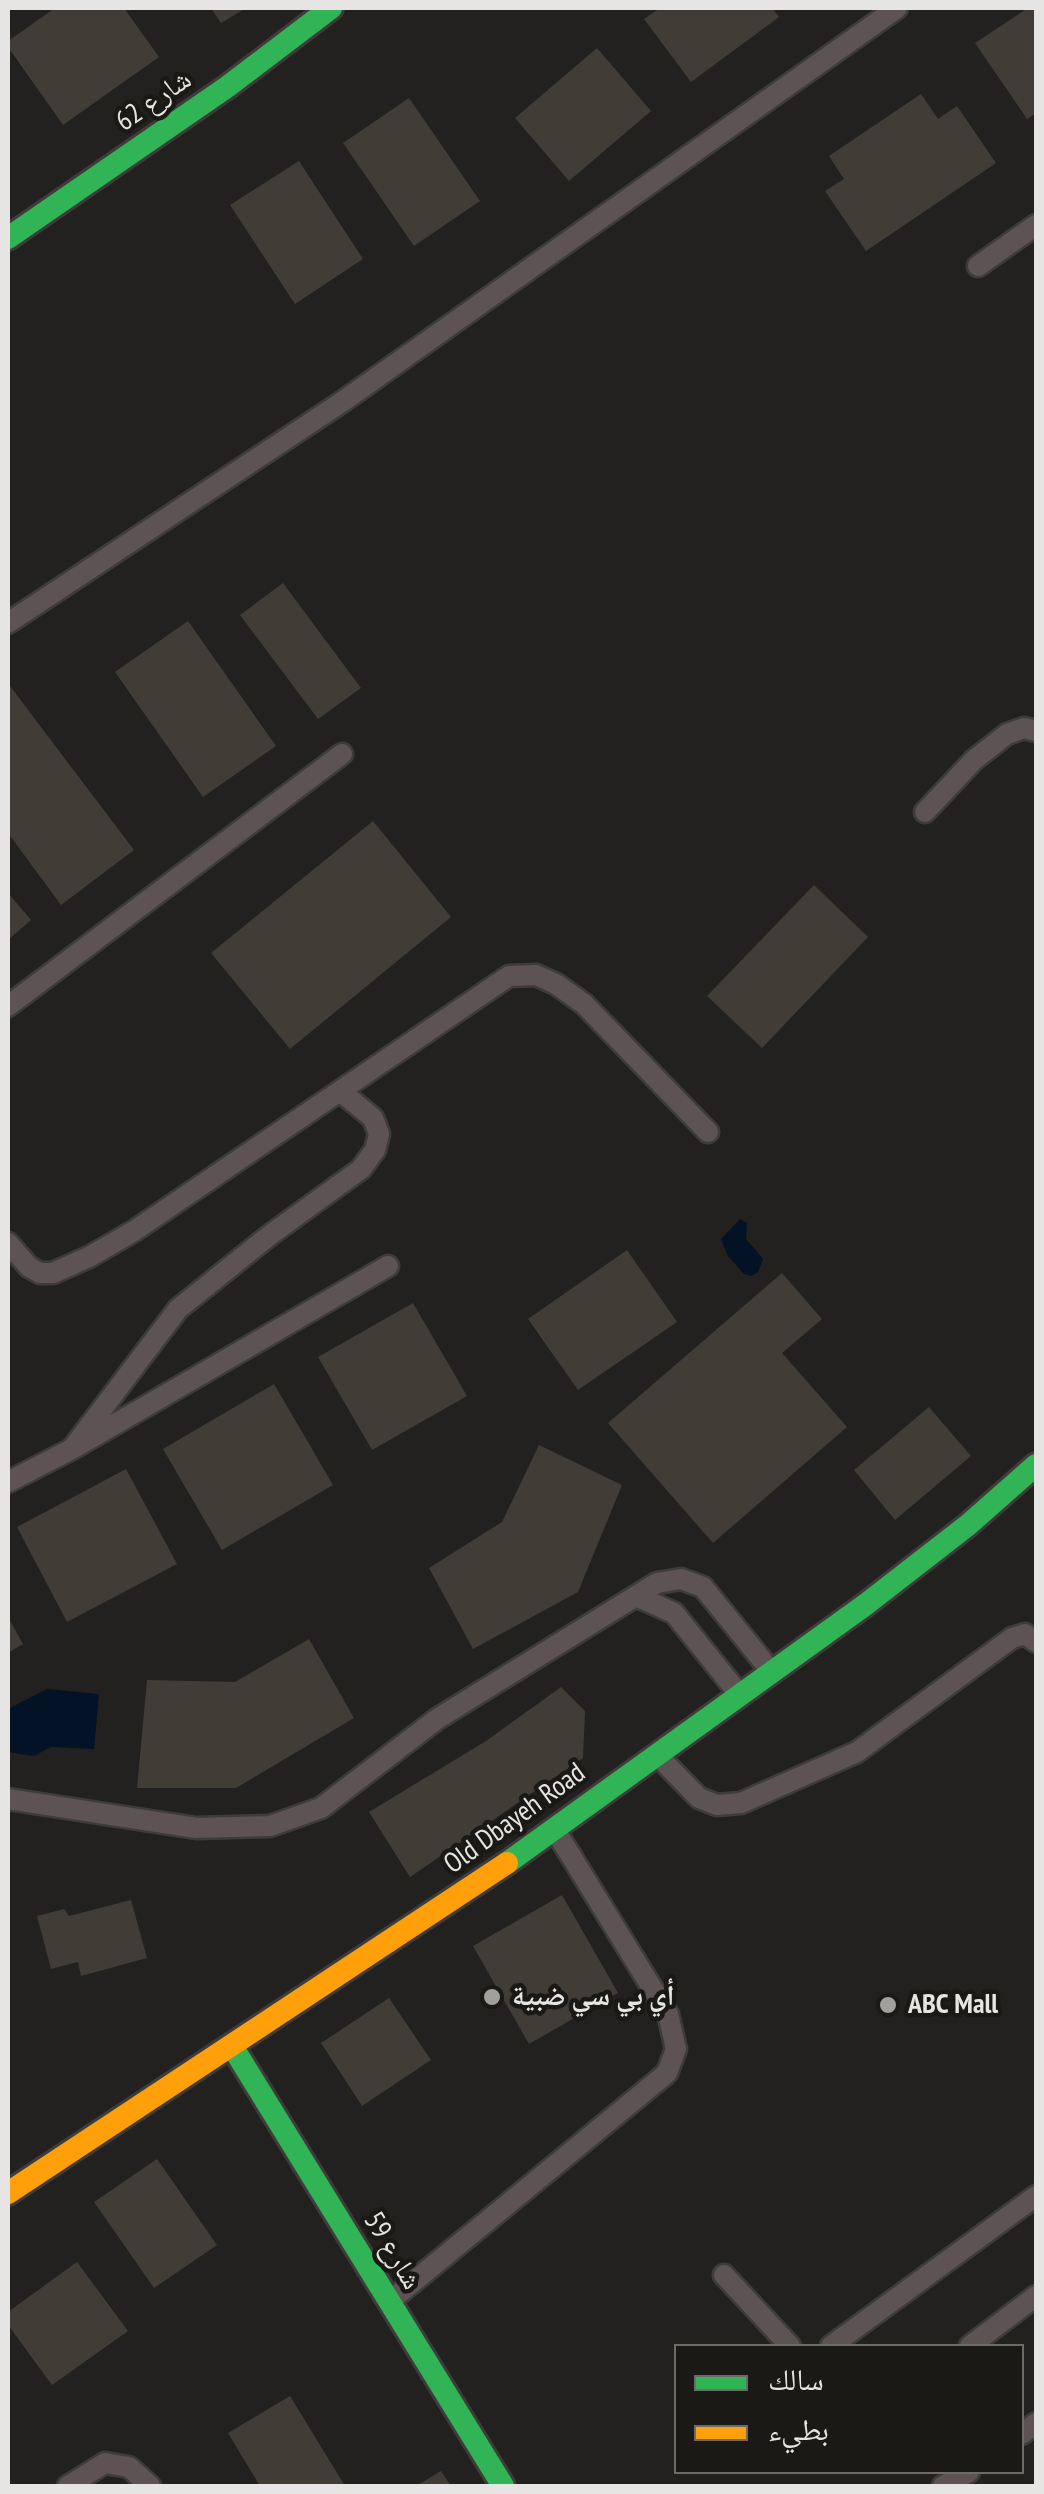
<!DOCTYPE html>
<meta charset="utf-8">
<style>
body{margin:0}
#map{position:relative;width:1044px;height:2494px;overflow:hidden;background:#23211f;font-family:"PT Sans Narrow","Noto Naskh Arabic",sans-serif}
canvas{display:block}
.frame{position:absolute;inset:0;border:10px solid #e7e5e3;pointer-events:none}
.legend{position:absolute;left:674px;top:2344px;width:350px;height:130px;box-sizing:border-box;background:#1b1915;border:2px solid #6d6b67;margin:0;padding:12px 18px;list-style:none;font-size:30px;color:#e7e5e3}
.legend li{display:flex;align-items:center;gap:20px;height:50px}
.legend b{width:50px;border:2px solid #6d6b67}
</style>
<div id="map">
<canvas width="1044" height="2494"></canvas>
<div class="frame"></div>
<ul class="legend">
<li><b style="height:12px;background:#30b455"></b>سالك</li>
<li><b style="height:12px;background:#ff9f0a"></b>بطيء</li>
</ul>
</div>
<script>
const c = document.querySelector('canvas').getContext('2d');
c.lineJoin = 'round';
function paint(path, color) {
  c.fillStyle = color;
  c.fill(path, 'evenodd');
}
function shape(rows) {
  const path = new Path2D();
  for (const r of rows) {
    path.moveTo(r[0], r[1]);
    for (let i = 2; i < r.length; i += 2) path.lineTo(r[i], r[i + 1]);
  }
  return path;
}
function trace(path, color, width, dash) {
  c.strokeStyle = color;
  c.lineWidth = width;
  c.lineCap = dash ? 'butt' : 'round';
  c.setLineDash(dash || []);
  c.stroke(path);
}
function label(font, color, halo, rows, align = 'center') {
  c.font = font + ' "PT Sans Narrow","Noto Naskh Arabic",sans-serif';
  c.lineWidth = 9;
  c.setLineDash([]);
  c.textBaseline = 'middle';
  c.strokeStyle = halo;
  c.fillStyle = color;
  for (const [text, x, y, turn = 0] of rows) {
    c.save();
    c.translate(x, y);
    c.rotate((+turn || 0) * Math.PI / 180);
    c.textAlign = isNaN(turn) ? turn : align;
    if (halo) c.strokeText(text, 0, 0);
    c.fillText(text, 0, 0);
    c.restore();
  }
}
paint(shape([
 [740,1219,747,1223,746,1239,763,1259,758,1272,751,1276,744,1274,728,1256,721,1239],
 [47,1689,99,1694,94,1749,51,1747,34,1756,8,1752,8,1709]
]), '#031225');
paint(shape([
 [55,8,124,8,159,57,63,125,8,47,8,41],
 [211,8,246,8,221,23],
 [660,8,772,8,779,17,691,82,644,19],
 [1028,8,1036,8,1036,113,1027,119,975,43],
 [597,48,651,111,569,181,515,118],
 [921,94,938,119,957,106,996,163,866,251,825,191,844,179,829,156],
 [409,98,480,201,414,246,343,143],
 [299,161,363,259,295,304,230,205],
 [283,583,361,688,318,719,240,615],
 [188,621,276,746,203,797,115,672],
 [10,686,134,850,61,905,8,833,8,688],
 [373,821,451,917,290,1049,211,953],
 [814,885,868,937,762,1048,707,996],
 [8,893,31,920,8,940],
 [627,1250,677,1322,578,1390,528,1319],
 [782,1273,822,1319,782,1353,847,1427,713,1543,608,1423],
 [413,1303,467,1396,372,1450,318,1357],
 [274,1384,333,1485,222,1550,163,1449],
 [929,1407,971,1456,895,1520,854,1470],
 [539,1445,622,1485,578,1592,473,1649,429,1568,502,1522],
 [126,1469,177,1564,67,1622,17,1527],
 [8,1617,23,1644,8,1653],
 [309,1639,354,1718,236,1788,137,1788,147,1680,235,1682],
 [561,1687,585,1711,583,1758,410,1877,369,1812,486,1741],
 [562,1895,618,1993,529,2044,473,1946],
 [131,1900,147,1958,81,1976,78,1962,51,1969,37,1916,64,1909,69,1916],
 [389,1998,431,2060,362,2106,321,2043],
 [157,2159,217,2245,154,2288,94,2202],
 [77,2262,128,2331,52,2385,8,2325,8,2312],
 [290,2396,345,2486,260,2486,228,2433],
 [441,2471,451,2486,416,2486]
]), '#413c36');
const lane = shape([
 [978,266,1036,225],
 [8,623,342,402,897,8],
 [925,812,974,760,1007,734,1024,728,1036,731],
 [8,1006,342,754],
 [8,1243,29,1267,40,1273,53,1273,89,1257,134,1231,509,976,536,975,556,984,584,1004,708,1132],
 [72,1449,178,1309,270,1235,361,1169,375,1150,379,1134,373,1118,340,1091],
 [8,1482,72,1449,388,1266],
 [638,1597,674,1613,739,1694],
 [659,1757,699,1798,717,1805,741,1803,857,1752,1012,1638,1025,1634,1036,1642],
 [8,1799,196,1828,270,1826,321,1808,437,1719,657,1583,681,1579,703,1587,770,1670],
 [724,2275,790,2346],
 [390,2301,667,2073,676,2049,668,2014,555,1830],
 [831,2346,1036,2196],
 [970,2346,1036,2296],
 [1022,2434,1036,2423],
 [68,2486,105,2463,129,2467,150,2486],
 [943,2486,969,2472]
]);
const fast = shape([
 [8,238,227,87,331,8],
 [507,1863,865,1605,968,1525,1036,1465],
 [232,2046,503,2486]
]);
const slow = shape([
 [8,2193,507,1863]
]);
trace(lane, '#3e3c3b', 25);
trace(fast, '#3e3c3b', 28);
trace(slow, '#3e3c3b', 28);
trace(lane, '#5d5254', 20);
trace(fast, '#30b455', 22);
trace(slow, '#ff9f0a', 22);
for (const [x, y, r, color] of [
 [492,1997,10,"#a2a09e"],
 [888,2005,10,"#a2a09e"]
]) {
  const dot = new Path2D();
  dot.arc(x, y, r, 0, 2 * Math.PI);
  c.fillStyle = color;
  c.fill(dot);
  trace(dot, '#1b1915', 4);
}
label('28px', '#e7e5e3', '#1b1915', [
 ["شارع 62",154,101,-35],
 ["Old Dbayeh Road",515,1819,-36],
 ["شارع 59",392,2251,59]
]);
label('bold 28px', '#e7e5e3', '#1b1915', [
 ["أي بي سي ضبية",512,1997],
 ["ABC Mall",908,2005]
], 'left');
</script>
